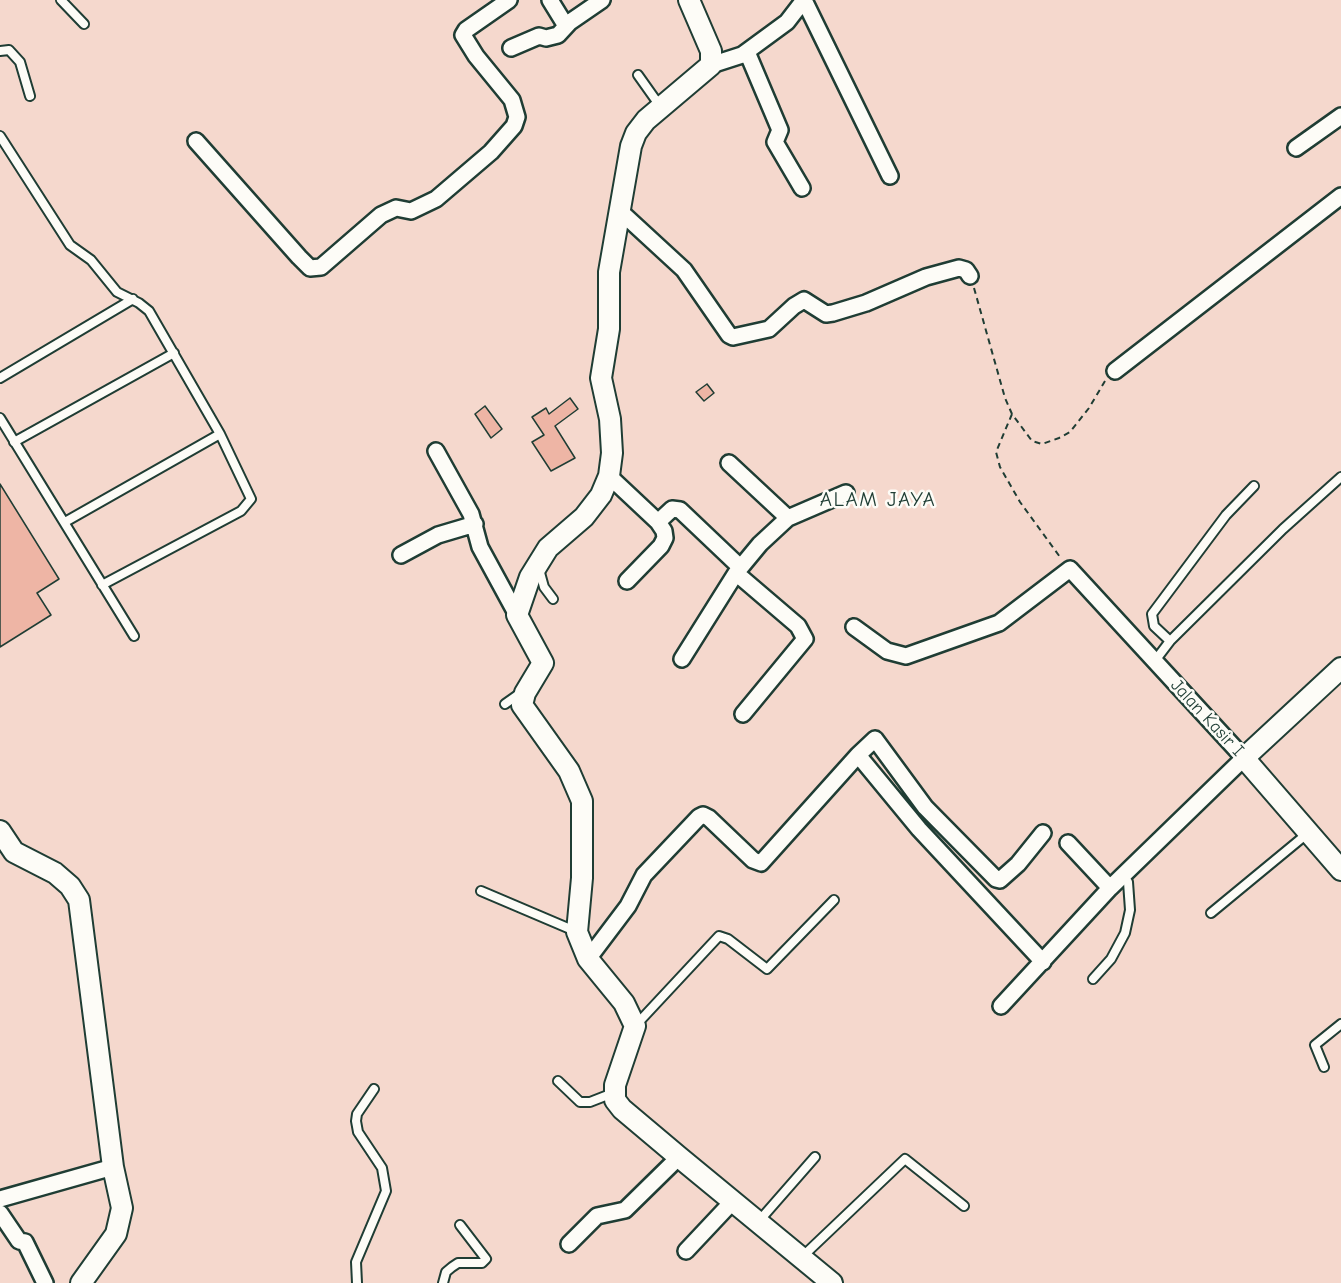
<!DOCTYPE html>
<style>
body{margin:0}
canvas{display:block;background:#f8e7de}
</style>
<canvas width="1341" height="1283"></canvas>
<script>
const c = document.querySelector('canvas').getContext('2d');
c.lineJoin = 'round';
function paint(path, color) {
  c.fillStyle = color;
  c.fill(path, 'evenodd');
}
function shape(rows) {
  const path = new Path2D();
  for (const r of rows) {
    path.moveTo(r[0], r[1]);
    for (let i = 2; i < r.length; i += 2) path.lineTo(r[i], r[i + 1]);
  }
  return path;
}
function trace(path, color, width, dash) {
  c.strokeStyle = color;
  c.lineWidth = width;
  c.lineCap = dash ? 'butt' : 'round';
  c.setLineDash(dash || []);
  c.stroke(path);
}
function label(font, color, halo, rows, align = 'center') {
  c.font = font + ' "Comic Neue",sans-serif';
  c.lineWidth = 5;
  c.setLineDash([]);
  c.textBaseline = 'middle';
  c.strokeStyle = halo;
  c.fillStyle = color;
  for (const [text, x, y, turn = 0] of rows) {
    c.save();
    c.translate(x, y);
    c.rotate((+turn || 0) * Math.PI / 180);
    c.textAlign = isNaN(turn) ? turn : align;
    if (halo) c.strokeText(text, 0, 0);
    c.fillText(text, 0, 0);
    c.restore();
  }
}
paint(shape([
 [0,0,1341,0,1341,1283,0,1283]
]), '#f5d8cd');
const building = shape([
 [707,384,714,393,704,401,696,392,707,384],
 [570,398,578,409,555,426,575,458,551,471,532,442,544,435,532,417,546,408,549,414,570,398],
 [485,406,502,429,491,438,475,414,485,406],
 [0,484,59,579,37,593,51,615,0,647,0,484]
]);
paint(building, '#eeb5a5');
trace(building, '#1f3d34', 1.5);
const service = shape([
 [61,0,84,24],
 [0,51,9,50,20,62,30,96],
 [638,75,660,106],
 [0,136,70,245,91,260,117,292,139,303,149,311,220,434,251,499,241,511,102,585],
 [0,378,133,299],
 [0,418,134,636],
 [14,442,174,353],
 [65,522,220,434],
 [539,569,544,587,553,599],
 [1170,641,1154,626,1152,614,1226,515,1254,486],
 [1154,662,1170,641,1283,529,1341,477],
 [505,704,522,692],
 [481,891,575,931],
 [1211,913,1308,833],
 [1093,979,1111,959,1125,933,1130,910,1128,882,1123,875],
 [636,1025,719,936,728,939,767,969,834,900],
 [1324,1067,1315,1045,1341,1024],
 [558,1081,580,1102,590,1102,613,1093],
 [759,1221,815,1157],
 [802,1257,905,1159,964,1206],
 [357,1283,356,1262,386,1191,382,1168,358,1132,356,1121,357,1114,374,1089],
 [443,1283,446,1272,452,1267,458,1263,482,1263,486,1259,460,1225]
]);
const minor = shape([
 [550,0,566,26],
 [804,0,890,176],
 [511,48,539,36,546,38,558,35,570,22,602,0],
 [747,52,780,130,775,142,802,188],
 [711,65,742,55,787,22,804,0],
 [196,141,299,257,310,268,321,267,381,215,396,208,411,211,436,199,491,152,514,126,517,117,512,100,476,56,463,35,466,30,509,0],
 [1296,148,1341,116],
 [621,212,684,270,729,335,733,337,769,329,794,306,804,300,826,314,833,313,866,303,926,277,959,268,966,270,970,276],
 [1115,371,1341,196],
 [436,451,471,514,480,547,517,615],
 [729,463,788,518],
 [609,476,658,522,664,531,665,538,661,546,627,581],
 [658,522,672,509,680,510,740,567],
 [401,555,438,535,475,524],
 [736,573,798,626,805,639,743,714],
 [854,627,887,651,906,656,999,623,1070,569,1244,758,1110,888,1001,1006],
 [682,659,736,573,760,544,788,518,846,493],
 [858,755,875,739,925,807,996,879,1000,880,1018,864,1043,833],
 [1068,843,1110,888],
 [588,959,628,906,644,875,699,817,703,815,709,818,753,860,761,863,858,755,919,829,1043,962],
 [0,1199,113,1167],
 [0,1213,19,1241,25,1242,45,1283],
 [569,1244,597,1216,625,1210,679,1157],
 [686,1251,733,1201]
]);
const tertiary = shape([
 [689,0,711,51,711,65,646,120,636,133,631,146,609,272,609,329,601,378,610,419,612,453,609,476,601,495,584,517,548,548,530,577,517,615,543,663,525,693,522,705,569,771,582,801,582,878,577,932,588,959,624,1003,635,1026,615,1085,615,1100,622,1109,679,1157,832,1283],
 [1341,668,1244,758,1341,870],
 [0,831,14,852,55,873,70,886,79,900,113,1167,122,1208,116,1234,81,1283]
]);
trace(service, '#1f3d34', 12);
trace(minor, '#1f3d34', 20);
trace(tertiary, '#1f3d34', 24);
trace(shape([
 [974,288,1005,398,1012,414,1032,441,1042,444,1059,438,1070,432,1089,408,1105,381],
 [1012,414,996,452,1000,467,1020,502,1060,557]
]), '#1f3d34', 2, [6, 4.5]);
trace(service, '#fdfcf7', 8);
trace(minor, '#fdfcf7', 15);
trace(tertiary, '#fdfcf7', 20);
label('18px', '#1f3d34', '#fdfcf7', [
 ["Jalan Kasir I",1207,718,47]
]);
c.letterSpacing = '1.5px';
label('21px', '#1f3d34', '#fdfcf7', [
 ["ALAM JAYA",878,500]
]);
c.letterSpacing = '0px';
</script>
